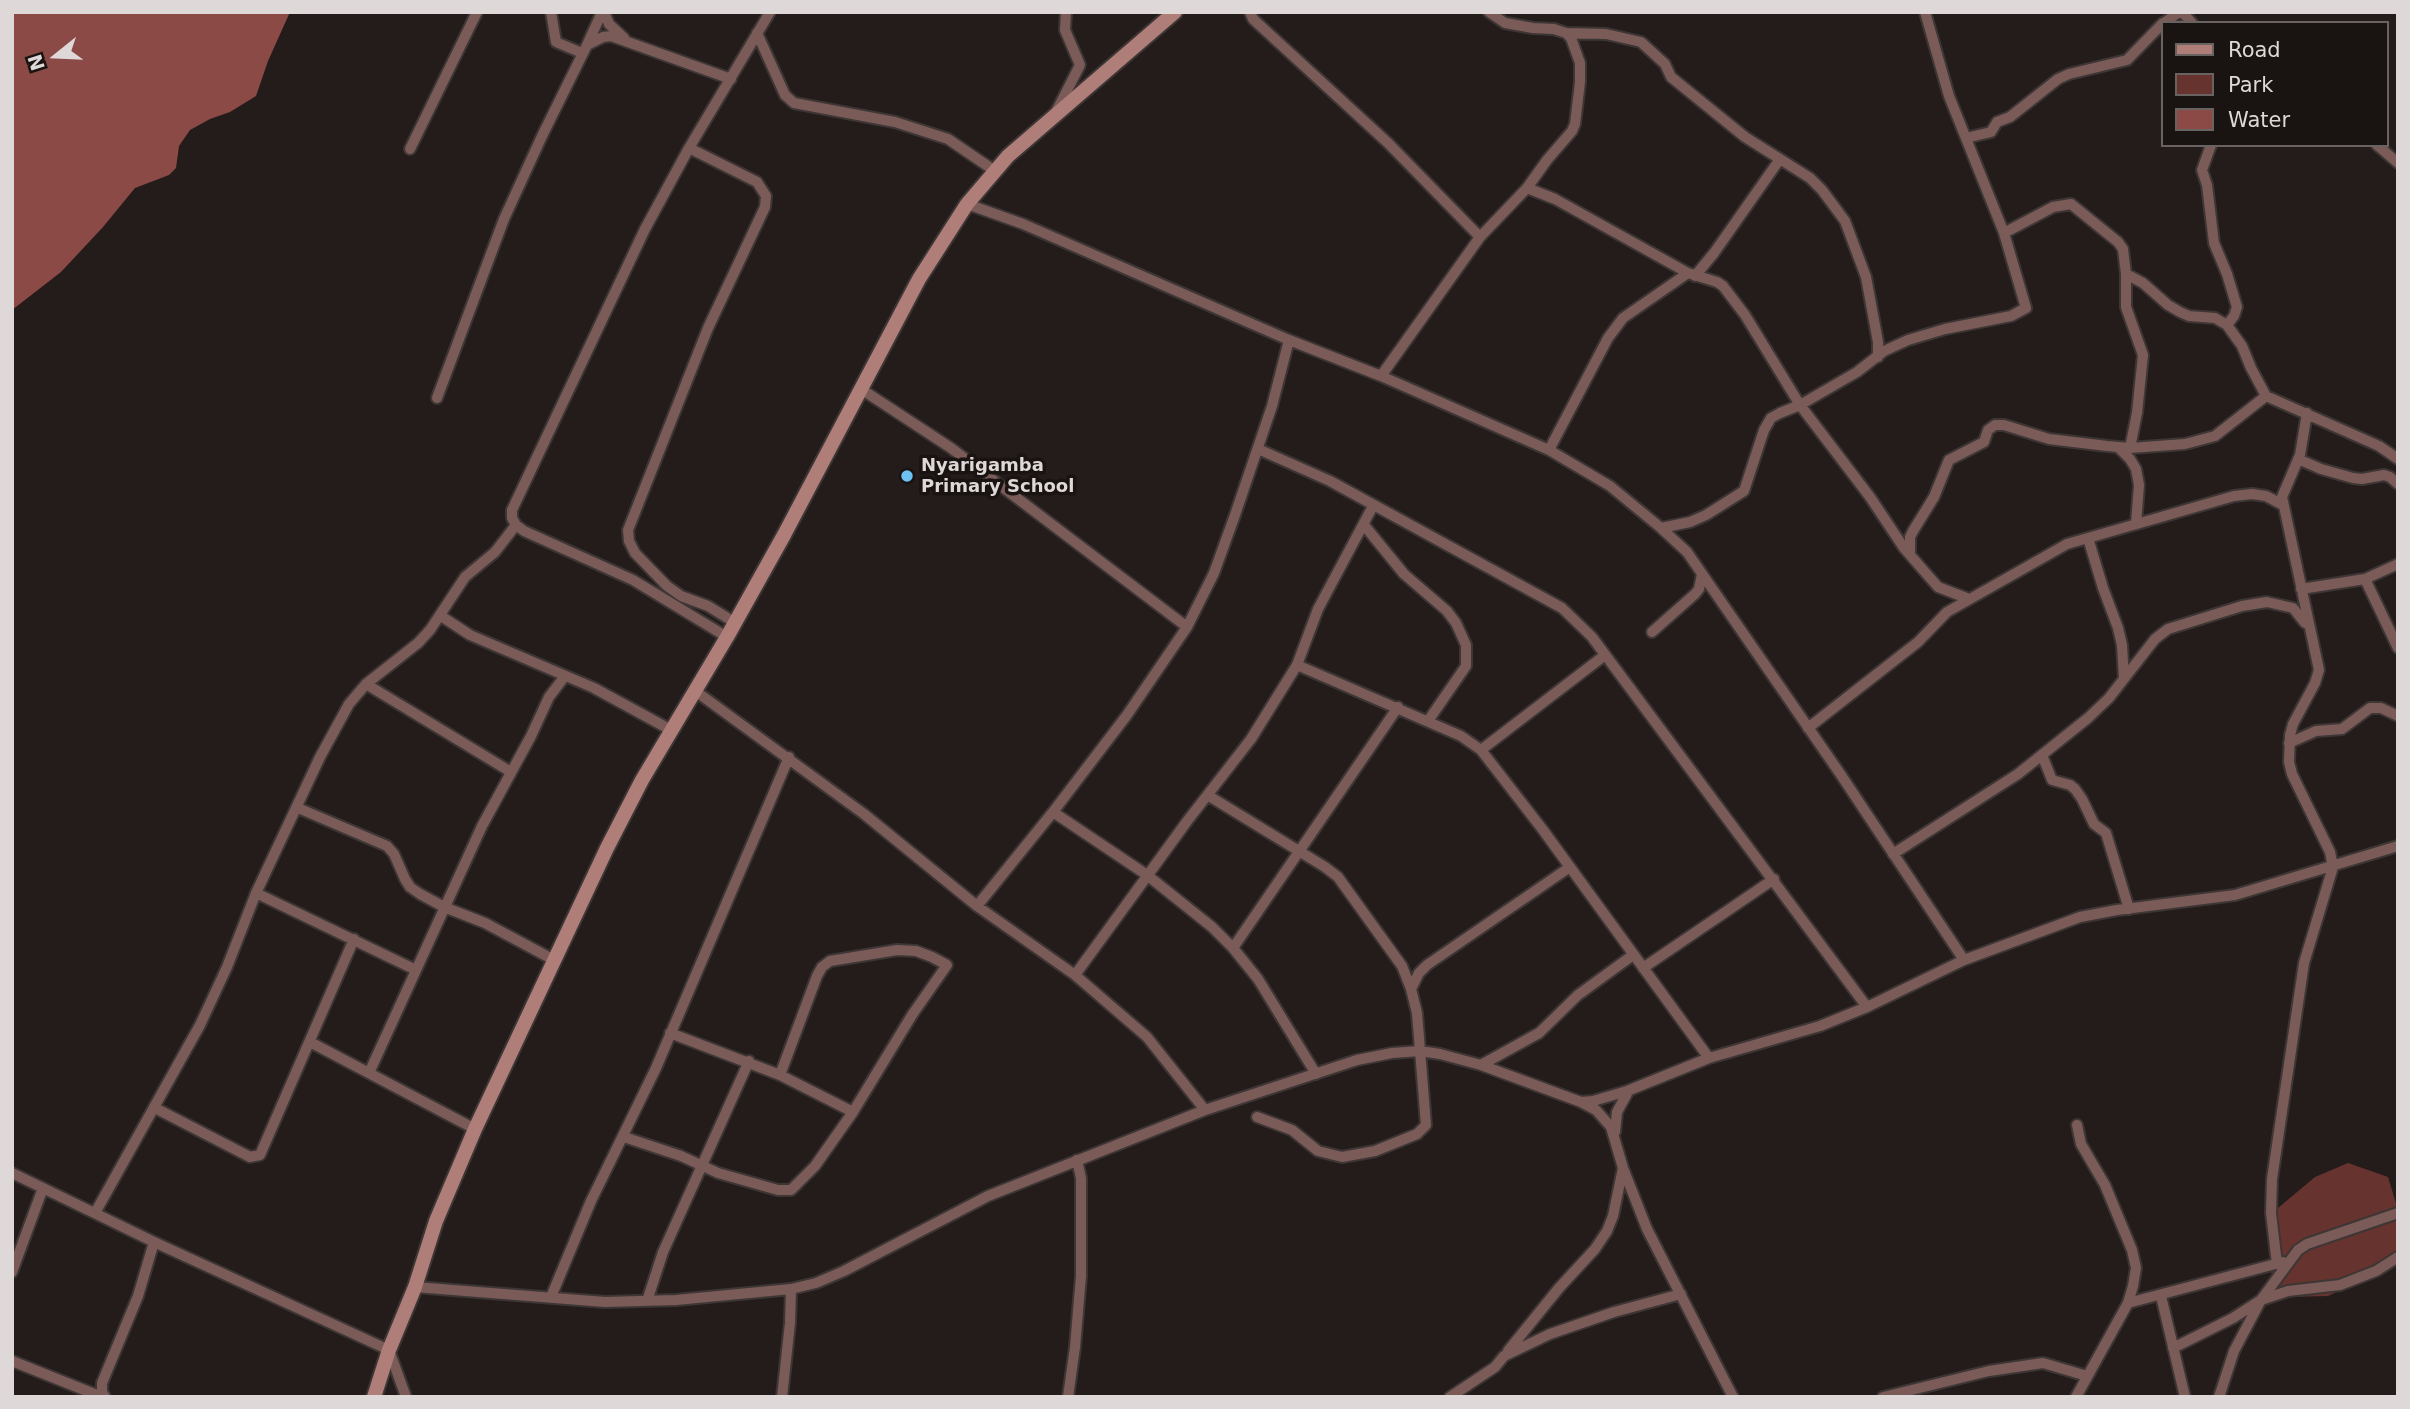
<!DOCTYPE html>
<style>
body{margin:0}
#map{position:relative;width:2410px;height:1409px;overflow:hidden;background:#231c1b;font-family:"DejaVu Sans",sans-serif}
canvas{display:block}
.frame{position:absolute;inset:0;border:14px solid #ded9d8;pointer-events:none}
.legend{position:absolute;left:2161px;top:21px;width:228px;height:126px;box-sizing:border-box;background:#191312;border:2px solid #686261;margin:0;padding:9px 12px;list-style:none;font-size:21px;color:#ded9d8}
.legend li{display:flex;align-items:center;gap:14px;height:35px}
.legend b{width:35px;border:2px solid #686261}
.north{position:absolute;left:21px;top:21px;width:70px;height:70px;-webkit-text-stroke:5px #191312;paint-order:stroke;rotate:252deg;font-size:19px;font-weight:700;line-height:28px;text-align:center;color:#ded9d8}
.north::after{content:'';display:block;margin:auto;width:24px;height:32px;background:#ded9d8;clip-path:polygon(50% 0,100% 100%,50% 72%,0 100%)}
</style>
<div id="map">
<canvas width="2410" height="1409"></canvas>
<div class="frame"></div>
<ul class="legend">
<li><b style="height:9px;background:#af7e79"></b>Road</li>
<li><b style="height:19px;background:#67332f"></b>Park</li>
<li><b style="height:19px;background:#8c4a46"></b>Water</li>
</ul>
<div class="north">N</div>
</div>
<script>
const c = document.querySelector('canvas').getContext('2d');
c.lineJoin = 'round';
function paint(path, color) {
  c.fillStyle = color;
  c.fill(path, 'evenodd');
}
function shape(rows) {
  const path = new Path2D();
  for (const r of rows) {
    path.moveTo(r[0], r[1]);
    for (let i = 2; i < r.length; i += 2) path.lineTo(r[i], r[i + 1]);
  }
  return path;
}
function trace(path, color, width, dash) {
  c.strokeStyle = color;
  c.lineWidth = width;
  c.lineCap = dash ? 'butt' : 'round';
  c.setLineDash(dash || []);
  c.stroke(path);
}
function label(font, color, halo, rows, align = 'center') {
  c.font = font + ' "DejaVu Sans",sans-serif';
  c.lineWidth = 7;
  c.setLineDash([]);
  c.textBaseline = 'middle';
  c.strokeStyle = halo;
  c.fillStyle = color;
  for (const [text, x, y, turn = 0] of rows) {
    c.save();
    c.translate(x, y);
    c.rotate((+turn || 0) * Math.PI / 180);
    c.textAlign = isNaN(turn) ? turn : align;
    if (halo) c.strokeText(text, 0, 0);
    c.fillText(text, 0, 0);
    c.restore();
  }
}
paint(shape([
 [2348,1163,2388,1177,2398,1210,2398,1262,2386,1270,2328,1296,2288,1297,2280,1290,2269,1268,2274,1251,2272,1213,2315,1177]
]), '#67332f');
paint(shape([
 [12,12,290,12,268,61,256,96,230,112,210,119,190,130,179,146,176,168,169,175,135,188,103,227,61,272,12,310]
]), '#8c4a46');
const street = shape([
 [551,12,556,42,582,53],
 [604,12,609,24,624,38],
 [1250,12,1253,19,1388,143,1480,237],
 [2182,12,2192,23],
 [2164,23,2179,12],
 [757,33,785,95,794,103,895,122,948,139,995,171],
 [1566,33,1606,34,1641,42,1665,64,1671,77,1745,137,1810,178,1822,190,1845,221,1866,277,1878,342,1878,357],
 [587,45,602,12],
 [1056,112,1080,65,1065,30,1066,12],
 [1966,138,1991,132,1997,122,2010,117,2058,79,2069,74,2127,60,2163,23],
 [2211,145,2202,170,2207,185,2214,243,2227,274,2237,307,2234,316,2227,325],
 [2377,145,2398,163],
 [689,148,757,182,766,196,765,207,708,328,628,530,629,541,635,553,667,586,681,596,708,606,734,622],
 [410,149,477,12],
 [1527,188,1555,199,1688,273,1717,282,1723,286,1745,315,1800,405,1870,497,1904,548,1938,587,1969,599],
 [967,204,1023,224,1289,340,1381,376,1549,450,1610,486,1661,528,1687,552,1841,775,1964,960],
 [2004,233,2053,207,2071,204,2118,242,2123,249,2126,274,2126,307,2143,355,2137,413,2130,448],
 [2126,274,2143,283,2168,305,2180,312,2189,316,2215,318,2227,325,2242,346,2251,368,2266,396],
 [1695,276,1714,253,1780,159],
 [1381,376,1480,237,1527,188,1547,160,1572,131,1575,124,1580,82,1580,63,1571,38,1566,33,1554,29,1533,28,1505,23,1489,12],
 [861,389,951,448,1187,627],
 [437,398,504,219,542,136,587,45,603,37,611,36,731,79],
 [2118,447,2130,459,2136,469,2139,485,2136,524],
 [1258,449,1330,481,1562,608,1592,637,1867,1007],
 [1549,450,1608,338,1623,318,1688,273],
 [2298,459,2321,469,2353,478,2362,479,2384,475,2390,477,2398,484],
 [1364,525,1404,574,1447,611,1456,623,1466,645,1466,666,1428,721],
 [1661,528,1690,522,1706,515,1744,491,1764,430,1771,418,1780,413,1800,405,1857,372,1884,351,1908,340,1945,329,2011,316,2026,308,2004,233,1949,96,1925,12],
 [2088,538,2103,588,2118,628,2122,645,2124,679],
 [1910,554,1910,537,1913,531,1934,497,1949,460,1984,442,1988,430,1995,425,2004,425,2049,439,2107,446,2130,448,2185,444,2215,436,2266,396,2379,446,2398,459],
 [2365,579,2398,648],
 [2301,589,2365,579,2398,564],
 [441,616,470,635,594,688,671,730],
 [1652,632,1695,594,1699,589,1702,574],
 [727,637,633,580,524,531,516,525,512,518,512,510,645,229,689,148,770,12],
 [1297,665,1461,736,1481,750,1543,830,1709,1058],
 [366,684,511,772],
 [694,690,864,814,977,906,1075,975,1147,1037,1205,1110],
 [1808,728,1918,642,1947,612,2067,544,2234,496,2252,494,2266,496,2283,505],
 [2289,743,2316,731,2342,729,2370,708,2381,708,2398,716],
 [1481,750,1605,655],
 [2042,755,2052,780,2070,785,2075,789,2082,799,2094,824,2106,833,2129,909],
 [1209,796,1325,867,1338,877,1402,966,1411,989,1417,1013,1426,1125,1417,1134,1375,1151,1342,1157,1318,1151,1292,1130,1257,1117],
 [298,808,387,846,394,854,405,879,410,887,420,894,444,907,485,923,554,960],
 [1053,812,1147,875,1212,927,1233,948,1258,979,1316,1074],
 [1893,854,2018,774,2088,718,2109,698,2155,639,2168,629,2242,606,2267,602,2293,608,2305,623],
 [256,893,416,970],
 [977,906,1053,812,1127,715,1187,627,1214,573,1235,515,1272,406,1289,340],
 [1233,948,1398,707],
 [1643,968,1774,879],
 [1075,975,1188,820,1251,739,1297,665,1318,609,1373,506],
 [1411,989,1419,973,1427,965,1570,867],
 [670,1033,780,1075,853,1112],
 [310,1042,475,1129],
 [1481,1065,1539,1033,1578,995,1633,955],
 [369,1073,482,826,531,736,549,697,565,676],
 [1581,1102,1596,1110,1611,1127,1623,1168,1647,1229,1733,1397],
 [155,1108,250,1157,260,1155,354,939],
 [1615,1132,1617,1112,1629,1090],
 [624,1137,681,1156,718,1173,778,1190,791,1190,815,1166,853,1112,912,1015,947,965,932,957,916,951,897,950,830,961,822,967,817,976,780,1075],
 [12,1173,154,1242,389,1350,406,1397],
 [95,1213,200,1025,227,967,256,893,320,757,349,704,366,684,418,643,430,630,465,577,495,552,516,525],
 [2277,1264,2271,1213,2272,1179,2304,963,2333,867,2330,852,2292,774,2289,762,2290,735,2293,724,2315,683,2319,670,2282,497,2300,455,2307,413],
 [12,1272,43,1188],
 [415,1287,605,1302,676,1300,791,1289,816,1283,844,1271,988,1196,1205,1110,1357,1060,1392,1053,1420,1051,1440,1054,1481,1065,1581,1102,1593,1101,1627,1091,1709,1058,1820,1026,1867,1007,1964,960,2080,917,2117,910,2235,895,2398,846],
 [2161,1296,2185,1397],
 [551,1297,591,1201,656,1068,789,757],
 [647,1301,663,1252,749,1061],
 [2128,1303,2283,1262],
 [2173,1348,2233,1318,2261,1300,2288,1291,2340,1285,2376,1271,2398,1257],
 [1508,1351,1559,1288,1595,1249,1607,1231,1613,1216,1623,1168],
 [12,1361,102,1397],
 [105,1397,102,1392,102,1383,138,1296,154,1242],
 [782,1397,790,1323,791,1289],
 [1068,1397,1075,1347,1081,1276,1081,1178,1077,1160],
 [1450,1397,1495,1367,1504,1356,1550,1334,1614,1312,1681,1294],
 [1883,1397,1989,1371,2043,1363,2087,1376],
 [2076,1397,2128,1303,2133,1286,2136,1268,2132,1250,2105,1185,2081,1144,2077,1125],
 [2219,1397,2234,1351,2261,1300,2298,1250,2307,1244,2398,1213]
]);
const secondary = shape([
 [374,1397,389,1350,415,1287,436,1221,475,1129,607,848,642,780,727,637,784,535,919,279,967,204,1008,156,1175,12]
]);
trace(street, '#3d3635', 14);
trace(secondary, '#3d3635', 18);
trace(street, '#7a5b58', 10);
trace(secondary, '#af7e79', 14);
for (const [x, y, r, color] of [
 [907,476,7,"#6dc2f3"]
]) {
  const dot = new Path2D();
  dot.arc(x, y, r, 0, 2 * Math.PI);
  c.fillStyle = color;
  c.fill(dot);
  trace(dot, '#191312', 2.5);
}
label('bold 18px', '#ded9d8', '#191312', [
 ["Nyarigamba",921,466],
 ["Primary School",921,487]
], 'left');
</script>
